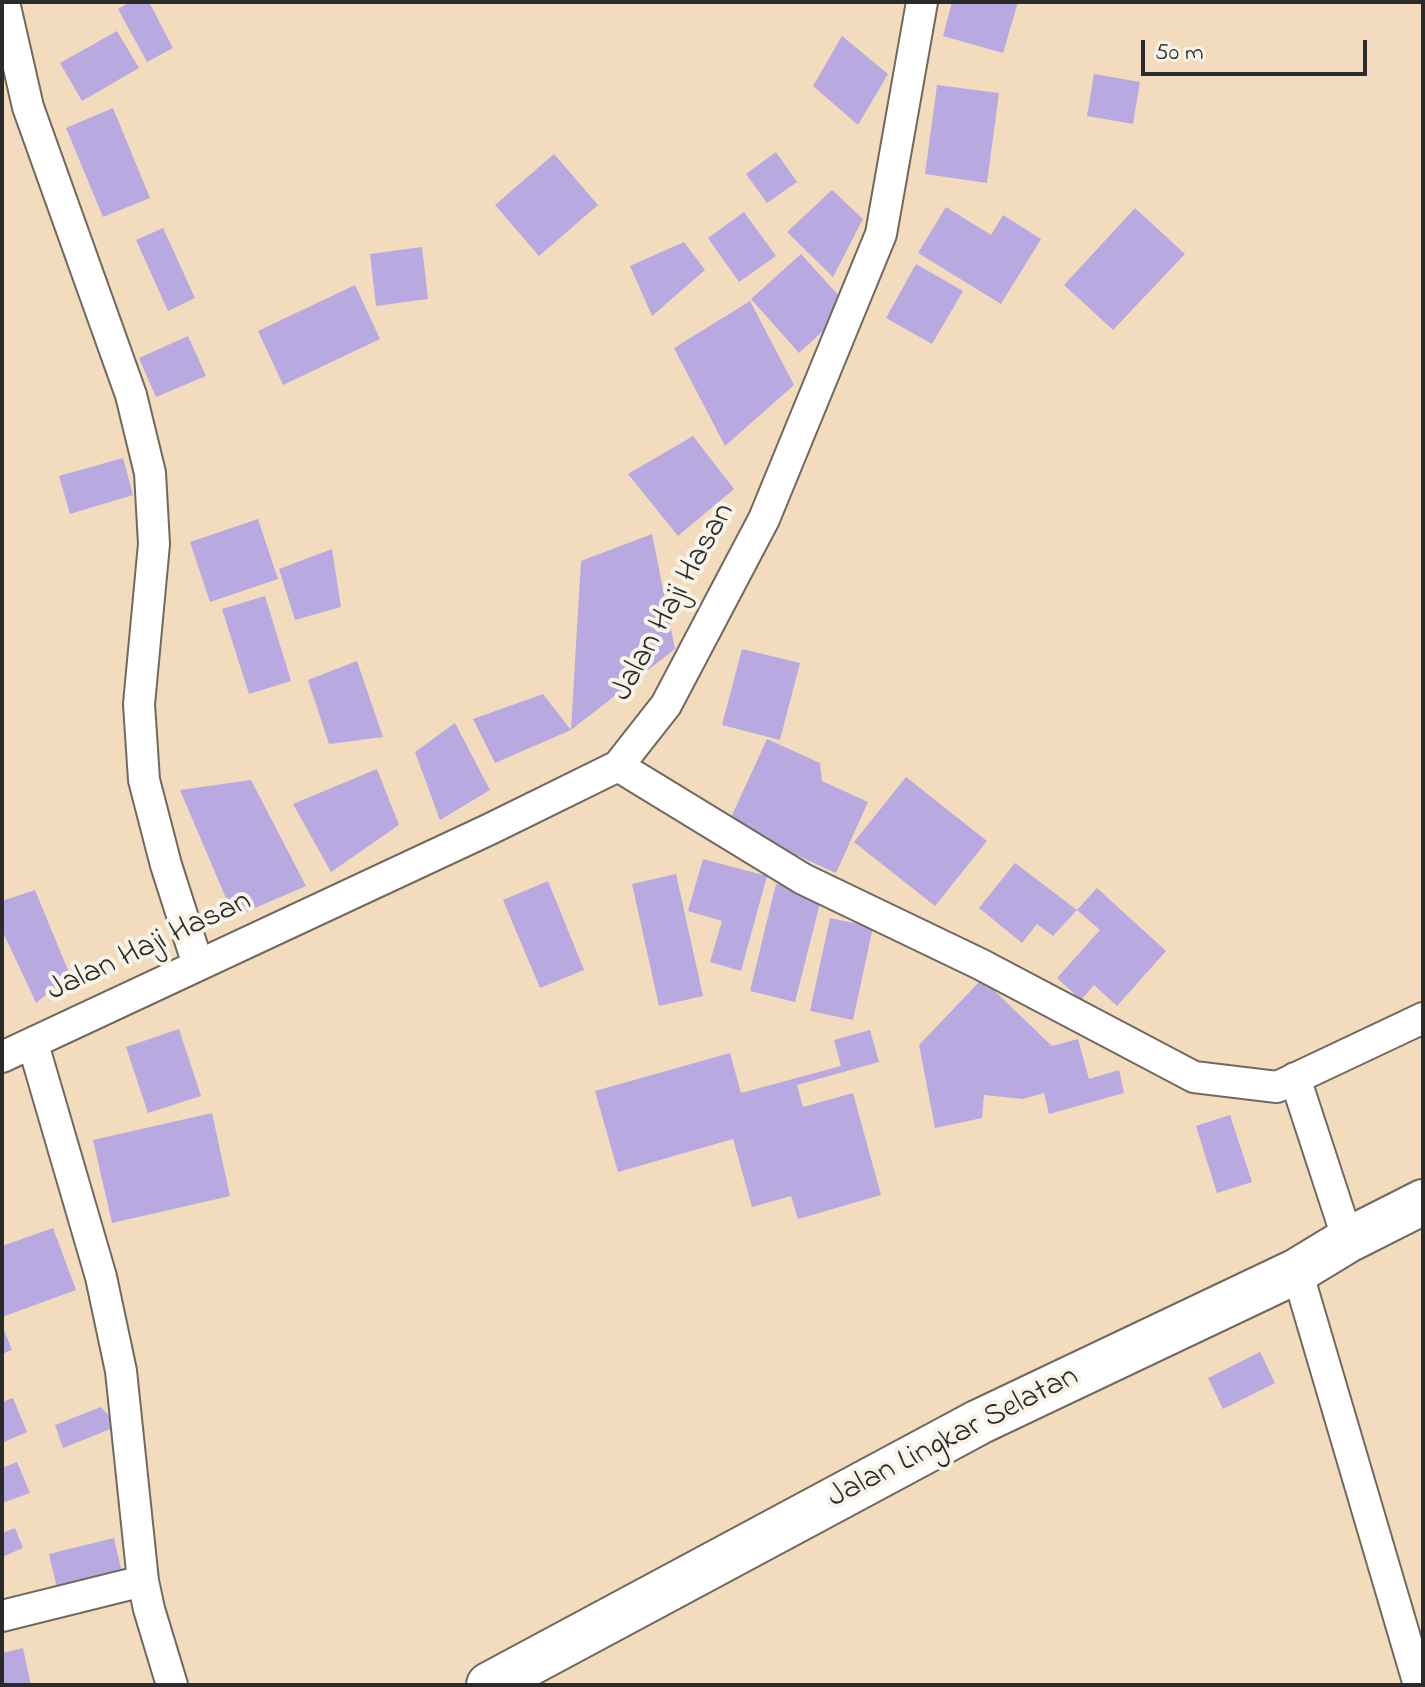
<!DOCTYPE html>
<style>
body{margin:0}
#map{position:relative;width:1425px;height:1687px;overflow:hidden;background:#f2dcbd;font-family:"Indie Flower",sans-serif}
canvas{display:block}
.frame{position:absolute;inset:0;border:4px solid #2b2b2b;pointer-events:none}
.scale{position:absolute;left:1141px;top:40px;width:226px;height:36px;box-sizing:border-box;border:4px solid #2b2b2b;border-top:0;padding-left:10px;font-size:24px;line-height:28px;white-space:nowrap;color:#2b2b2b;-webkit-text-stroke:6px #f7f3e8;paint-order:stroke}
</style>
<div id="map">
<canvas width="1425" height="1687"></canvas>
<div class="frame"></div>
<div class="scale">50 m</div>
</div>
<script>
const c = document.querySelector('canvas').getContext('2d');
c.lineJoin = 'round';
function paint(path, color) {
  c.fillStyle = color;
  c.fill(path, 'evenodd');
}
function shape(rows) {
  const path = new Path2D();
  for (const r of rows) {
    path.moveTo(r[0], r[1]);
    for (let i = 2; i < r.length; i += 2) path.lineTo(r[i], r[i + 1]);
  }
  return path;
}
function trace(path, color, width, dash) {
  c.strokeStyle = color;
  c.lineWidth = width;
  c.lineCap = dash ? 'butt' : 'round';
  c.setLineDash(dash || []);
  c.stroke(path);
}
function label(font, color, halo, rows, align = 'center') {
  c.font = font + ' "Indie Flower",sans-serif';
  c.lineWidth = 8;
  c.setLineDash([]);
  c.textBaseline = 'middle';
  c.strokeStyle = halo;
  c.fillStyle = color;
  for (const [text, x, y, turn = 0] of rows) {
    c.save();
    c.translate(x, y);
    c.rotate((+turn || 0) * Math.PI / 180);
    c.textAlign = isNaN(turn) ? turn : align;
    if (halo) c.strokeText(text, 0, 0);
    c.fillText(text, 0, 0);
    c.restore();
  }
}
paint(shape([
 [130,2,149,2,173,48,147,62,118,9],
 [952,2,1018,2,1003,53,943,36],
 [117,31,139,68,82,101,60,63],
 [842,36,888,74,858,125,813,86],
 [1094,74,1140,82,1133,124,1087,116],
 [937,85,999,93,987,183,925,174],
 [113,108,150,198,103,217,66,128],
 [776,152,797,182,767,203,746,174],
 [554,154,598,205,539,256,495,205],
 [832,190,863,219,833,277,787,232],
 [946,207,991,235,1003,215,1041,239,1001,304,918,253],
 [1135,208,1185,254,1113,330,1064,285],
 [744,212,776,256,739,282,708,238],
 [163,228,195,298,168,311,136,240],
 [684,242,705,270,652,316,630,266],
 [422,247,428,299,376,306,370,254],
 [801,254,849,307,799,353,751,299],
 [916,264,963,291,932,344,886,318],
 [355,285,380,339,283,385,258,331],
 [750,301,794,385,725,446,674,348],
 [188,336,206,376,156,397,139,358],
 [693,436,734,489,678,536,628,474],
 [123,458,133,495,70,514,59,476],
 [258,519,278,579,210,602,190,542],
 [652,534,675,649,571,730,581,561],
 [332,549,341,607,295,620,279,569],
 [265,596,291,681,249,694,222,609],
 [742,649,800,663,780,740,722,725],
 [357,661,383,737,329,744,308,680],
 [543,694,571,730,495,763,473,719],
 [455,723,490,790,440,820,415,752],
 [767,739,820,763,822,781,868,802,836,873,728,824],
 [377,769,399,825,331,872,293,804],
 [906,777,987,841,935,906,854,842],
 [251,780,306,886,234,917,180,790],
 [703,859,767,876,741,971,710,962,722,921,688,911],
 [1015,863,1077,910,1053,936,1037,924,1022,943,979,908],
 [676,874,703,996,659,1006,632,884],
 [548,881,584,970,540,988,503,900],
 [776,884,822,895,795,1002,750,991],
 [1097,888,1166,951,1117,1006,1094,985,1081,1000,1057,978,1100,930,1077,910],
 [35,890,70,975,36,1003,2,930,2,901],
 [830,918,873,927,853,1020,810,1011],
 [982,979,1052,1046,1078,1039,1089,1079,1119,1070,1124,1093,1049,1114,1044,1093,1023,1099,984,1095,982,1118,935,1128,919,1045],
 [179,1029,201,1096,148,1113,126,1047],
 [870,1030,879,1062,797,1085,803,1107,853,1093,881,1195,798,1219,791,1196,752,1207,733,1139,618,1172,595,1091,730,1053,741,1093,841,1066,834,1040],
 [212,1113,230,1196,112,1223,93,1140],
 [1230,1115,1252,1182,1217,1193,1196,1126],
 [53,1228,76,1290,2,1317,2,1246],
 [2,1325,12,1350,2,1354],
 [1260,1352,1275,1383,1223,1409,1208,1378],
 [13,1398,27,1432,2,1443,2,1402],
 [101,1407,118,1426,63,1448,55,1425],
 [17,1462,30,1493,2,1503,2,1468],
 [15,1528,23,1548,2,1557,2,1533],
 [114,1538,123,1577,58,1592,49,1554],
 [23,1648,31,1685,2,1685,2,1653]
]), '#b8a9e1');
const street = shape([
 [4,2,28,107,131,395,150,473,154,544,139,704,144,780,166,865,198,965],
 [618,766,803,879,980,964,1194,1077,1277,1087,1423,1018],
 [33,1044,101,1277,121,1371,143,1581,149,1609,172,1685],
 [2,1057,490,829,618,766,666,705,764,519,881,234,922,2],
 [1295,1078,1348,1240],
 [1297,1271,1419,1685],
 [2,1616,143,1581]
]);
const secondary = shape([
 [489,1685,979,1422,1297,1271,1348,1240,1423,1202]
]);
trace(street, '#71695e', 34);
trace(secondary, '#71695e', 48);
trace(street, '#fff', 30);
trace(secondary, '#fff', 44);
label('32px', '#2b2b2b', '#f7f3e8', [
 ["Jalan Haji Hasan",675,603,-61],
 ["Jalan Haji Hasan",150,948,-25],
 ["Jalan Lingkar Selatan",954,1439,-27]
]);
</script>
